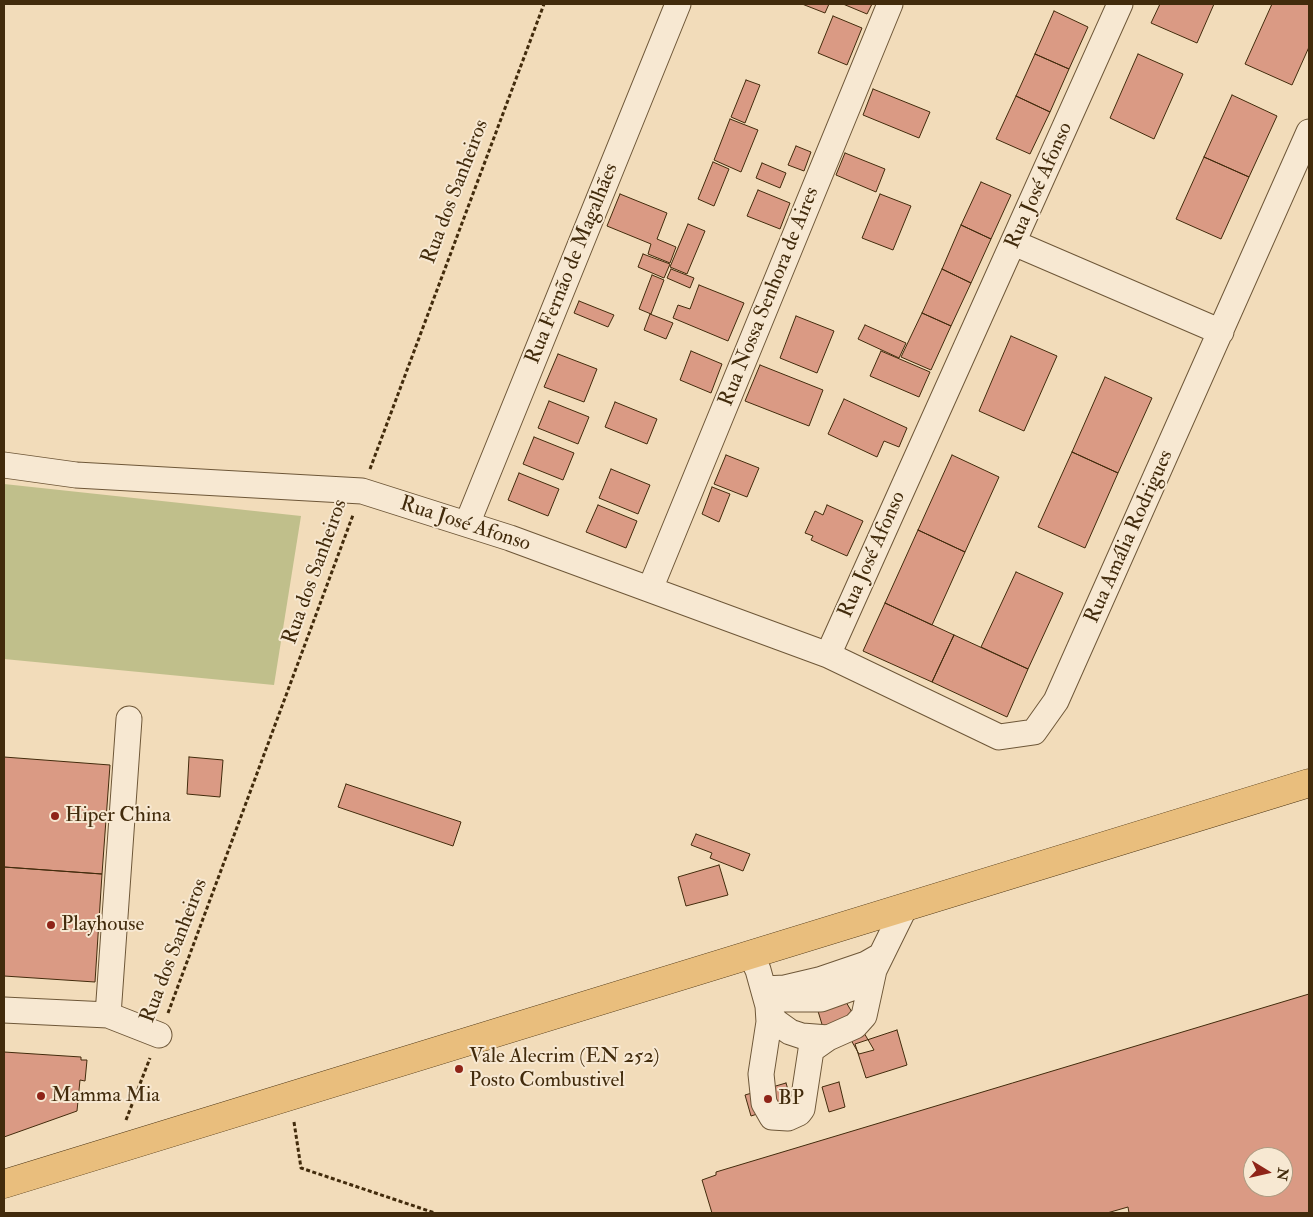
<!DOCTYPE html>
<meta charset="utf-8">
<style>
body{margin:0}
#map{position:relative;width:1313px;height:1217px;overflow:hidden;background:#f2dcba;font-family:"IM FELL Double Pica",serif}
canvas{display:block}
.frame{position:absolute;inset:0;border:5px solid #422b0c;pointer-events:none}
.north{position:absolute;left:1243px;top:1147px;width:50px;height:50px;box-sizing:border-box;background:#f7e8d2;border:1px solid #af9c83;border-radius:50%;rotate:99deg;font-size:14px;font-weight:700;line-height:20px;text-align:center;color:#422b0c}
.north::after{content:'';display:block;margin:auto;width:18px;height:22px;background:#8f2418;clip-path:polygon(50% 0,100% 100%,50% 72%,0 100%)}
</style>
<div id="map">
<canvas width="1313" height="1217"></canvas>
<div class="frame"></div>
<div class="north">N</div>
</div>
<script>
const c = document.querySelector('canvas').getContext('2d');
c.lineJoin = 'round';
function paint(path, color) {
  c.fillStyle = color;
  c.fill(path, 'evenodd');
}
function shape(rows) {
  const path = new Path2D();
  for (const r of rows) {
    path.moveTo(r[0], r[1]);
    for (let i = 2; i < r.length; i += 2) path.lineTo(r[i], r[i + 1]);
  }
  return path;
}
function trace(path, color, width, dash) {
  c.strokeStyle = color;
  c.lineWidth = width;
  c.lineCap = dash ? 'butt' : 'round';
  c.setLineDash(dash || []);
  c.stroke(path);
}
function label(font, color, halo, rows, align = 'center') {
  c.font = font + ' "IM FELL Double Pica",serif';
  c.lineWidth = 4;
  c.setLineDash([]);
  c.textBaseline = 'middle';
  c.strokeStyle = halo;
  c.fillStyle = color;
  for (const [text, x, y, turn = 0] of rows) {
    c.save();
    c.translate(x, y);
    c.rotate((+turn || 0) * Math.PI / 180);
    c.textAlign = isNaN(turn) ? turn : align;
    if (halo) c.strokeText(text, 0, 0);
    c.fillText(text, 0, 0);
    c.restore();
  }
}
paint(shape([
 [4,484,301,516,274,685,4,659]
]), '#c0bf8b');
const building = shape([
 [802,4,829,4,825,13,802,4],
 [843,4,872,4,867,14,843,4],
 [1160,4,1214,4,1197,43,1151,23,1160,4],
 [1272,4,1309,4,1309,47,1292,85,1245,64,1272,4],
 [1054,11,1088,27,1069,69,1035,54,1054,11],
 [833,16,862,28,847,65,818,53,833,16],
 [1035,54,1069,69,1050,112,1016,96,1035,54],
 [1138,54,1183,74,1154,139,1110,118,1138,54],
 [746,80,760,85,745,123,731,117,746,80],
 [873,89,930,112,919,138,863,115,873,89],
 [1232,95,1277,116,1249,177,1204,157,1232,95],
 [1016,96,1050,112,1030,154,996,139,1016,96],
 [730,119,758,130,741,172,714,160,730,119],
 [796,146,811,152,804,171,788,165,796,146],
 [845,153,885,169,876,192,836,175,845,153],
 [1204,157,1249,177,1221,239,1176,219,1204,157],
 [713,162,729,169,714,206,698,199,713,162],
 [762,163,786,173,780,188,756,178,762,163],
 [981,182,1011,195,991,239,961,225,981,182],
 [758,190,790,203,780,229,747,216,758,190],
 [620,194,667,213,657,239,676,247,670,263,648,254,651,244,607,226,620,194],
 [880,194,911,206,893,250,862,238,880,194],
 [688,224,705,231,687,274,670,267,688,224],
 [961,225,991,239,971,283,942,269,961,225],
 [643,254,670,264,664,278,638,267,643,254],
 [671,269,694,278,690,288,667,278,671,269],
 [942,269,971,283,951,326,922,313,942,269],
 [652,275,664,280,651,314,639,309,652,275],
 [699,285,744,303,728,341,673,318,678,305,690,309,699,285],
 [579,301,614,315,608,327,574,313,579,301],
 [922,313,951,326,931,370,901,357,922,313],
 [650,314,673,323,666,339,644,330,650,314],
 [796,316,834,331,817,373,780,358,796,316],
 [865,325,906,343,899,358,858,339,865,325],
 [1011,336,1057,356,1024,431,979,411,1011,336],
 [691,351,722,364,711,393,680,380,691,351],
 [881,351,930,372,919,397,870,376,881,351],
 [558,354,597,369,584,402,544,387,558,354],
 [760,365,823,390,809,426,745,401,760,365],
 [1105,377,1152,398,1118,473,1072,452,1105,377],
 [844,399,907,428,899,447,884,441,877,457,828,434,844,399],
 [549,401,589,417,578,444,538,428,549,401],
 [615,402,657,419,647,444,605,427,615,402],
 [534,437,574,453,563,480,523,464,534,437],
 [1072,452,1118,473,1085,548,1038,527,1072,452],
 [726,455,759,468,747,497,714,484,726,455],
 [952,455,999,477,965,552,918,530,952,455],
 [611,469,650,485,638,514,599,498,611,469],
 [519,473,559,489,548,516,508,500,519,473],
 [712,487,730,494,719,522,702,514,712,487],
 [598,505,637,521,626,548,586,532,598,505],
 [827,505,863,521,847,556,811,540,813,536,805,533,815,511,823,515,827,505],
 [918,530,965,552,932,625,885,603,918,530],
 [1016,572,1063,593,1028,669,981,647,1016,572],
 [885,603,954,635,932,682,863,651,885,603],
 [954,635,1028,669,1007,717,932,682,954,635],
 [4,757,110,765,102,874,4,867,4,757],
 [189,757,223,760,220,797,187,794,189,757],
 [346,784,461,822,453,846,338,807,346,784],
 [696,834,750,854,743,871,710,858,712,853,691,845,696,834],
 [719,865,728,895,686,906,678,877,719,865],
 [4,867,102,874,95,982,4,976,4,867],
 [808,978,846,1002,874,1050,859,1054,843,1026,824,1031,808,978],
 [1309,994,1309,1213,1129,1213,1128,1207,1107,1213,712,1213,702,1180,716,1175,716,1172,1309,994],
 [1253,1157,1283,1157,1283,1187,1253,1187,1253,1157],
 [897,1030,907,1065,866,1078,855,1044,897,1030],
 [4,1052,81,1057,81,1060,87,1060,85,1081,80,1080,77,1111,4,1137,4,1052],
 [839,1082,845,1107,829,1112,822,1087,839,1082],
 [786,1083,792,1103,751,1116,745,1095,786,1083]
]);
paint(building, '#da9a84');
trace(building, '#422b0c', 1);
const minor = shape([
 [1014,243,1221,332],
 [4,465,76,475,362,491,510,538,828,655,999,737,1034,732,1056,701,1309,132],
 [467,524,678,4],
 [650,589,890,4],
 [828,655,1120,4],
 [129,719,108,1015,159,1035],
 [751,955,758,970,768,1006,769,1022,761,1074,764,1103,772,1117,788,1118,799,1113,802,1109,811,1050,828,1038,855,1026,864,1016,874,970,904,909],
 [764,989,785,988,819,980,866,964,880,956],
 [779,999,821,999,871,981],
 [4,1010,108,1015],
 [769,1013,776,1022,790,1032,802,1036,828,1038]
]);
const major = shape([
 [4,1184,1309,783]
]);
trace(minor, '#6e5738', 27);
trace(major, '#422b0c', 29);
trace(shape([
 [370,469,544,4],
 [168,1013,353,515],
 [126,1120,150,1058],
 [294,1122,301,1168,435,1213]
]), '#422b0c', 3, [4, 2.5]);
trace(minor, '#f7e8d2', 25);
trace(major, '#e9be7d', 28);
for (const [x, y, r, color] of [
 [55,816,5,"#8f2418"],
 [51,925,5,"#8f2418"],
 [459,1069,5,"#8f2418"],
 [41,1096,5,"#8f2418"],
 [768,1099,5,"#8f2418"]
]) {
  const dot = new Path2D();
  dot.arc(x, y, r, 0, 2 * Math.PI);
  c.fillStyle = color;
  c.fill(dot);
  trace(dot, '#f7e8d2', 2);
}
label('21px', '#422b0c', '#f7e8d2', [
 ["Rua José Afonso",1040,186,-66],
 ["Rua dos Sanheiros",456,192,-69],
 ["Rua Fernão de Magalhães",573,264,-68],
 ["Rua Nossa Senhora de Aires",770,297,-68],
 ["Rua José Afonso",465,525,18],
 ["Rua Amália Rodrigues",1130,537,-66],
 ["Rua José Afonso",873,555,-66],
 ["Rua dos Sanheiros",316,572,-70],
 ["Rua dos Sanheiros",175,951,-69]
]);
label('21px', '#422b0c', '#f7e8d2', [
 ["Hiper China",65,816],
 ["Playhouse",61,925],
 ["Vale Alecrim (EN 252)",469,1057],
 ["Posto Combustivel",469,1081],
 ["Mamma Mia",51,1096],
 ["BP",778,1099]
], 'left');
</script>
